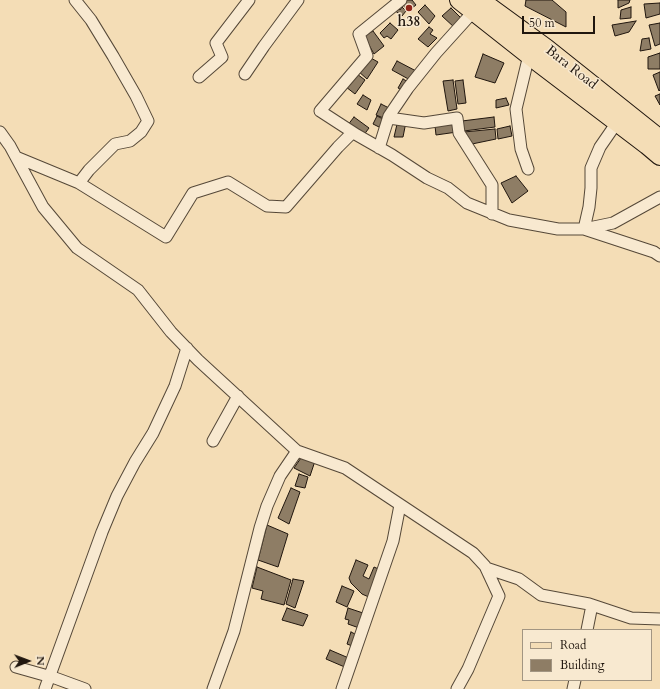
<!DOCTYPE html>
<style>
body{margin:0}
#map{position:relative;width:660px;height:689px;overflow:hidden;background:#f4ddb6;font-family:Cardo,serif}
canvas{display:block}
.legend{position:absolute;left:522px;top:629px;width:130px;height:52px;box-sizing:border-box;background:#f8e9d0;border:1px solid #a29582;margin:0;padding:5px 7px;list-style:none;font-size:12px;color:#20160e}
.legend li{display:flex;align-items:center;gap:8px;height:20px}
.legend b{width:20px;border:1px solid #a29582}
.north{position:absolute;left:8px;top:641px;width:40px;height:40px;-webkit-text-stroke:3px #f8e9d0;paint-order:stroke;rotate:89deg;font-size:11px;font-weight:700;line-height:16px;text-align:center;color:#20160e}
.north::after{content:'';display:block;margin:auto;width:14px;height:18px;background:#20160e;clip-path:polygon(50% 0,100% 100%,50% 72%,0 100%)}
.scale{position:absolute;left:522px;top:16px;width:73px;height:18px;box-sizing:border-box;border:2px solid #20160e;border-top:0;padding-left:5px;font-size:12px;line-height:14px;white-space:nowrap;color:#20160e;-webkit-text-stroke:3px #f8e9d0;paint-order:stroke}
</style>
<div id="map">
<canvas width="660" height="689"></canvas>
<ul class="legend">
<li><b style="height:5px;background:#f4ddb6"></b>Road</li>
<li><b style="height:11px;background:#8e7d65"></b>Building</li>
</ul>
<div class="north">N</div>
<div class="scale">50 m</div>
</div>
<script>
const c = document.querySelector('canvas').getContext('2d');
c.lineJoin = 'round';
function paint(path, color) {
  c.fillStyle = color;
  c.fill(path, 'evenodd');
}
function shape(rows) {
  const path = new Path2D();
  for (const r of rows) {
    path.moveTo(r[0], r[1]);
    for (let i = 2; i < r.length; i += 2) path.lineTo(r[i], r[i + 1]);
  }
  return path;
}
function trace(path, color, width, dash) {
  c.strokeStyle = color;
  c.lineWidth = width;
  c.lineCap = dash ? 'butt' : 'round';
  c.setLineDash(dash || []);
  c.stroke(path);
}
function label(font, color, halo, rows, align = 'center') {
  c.font = font + ' Cardo,serif';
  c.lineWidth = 3;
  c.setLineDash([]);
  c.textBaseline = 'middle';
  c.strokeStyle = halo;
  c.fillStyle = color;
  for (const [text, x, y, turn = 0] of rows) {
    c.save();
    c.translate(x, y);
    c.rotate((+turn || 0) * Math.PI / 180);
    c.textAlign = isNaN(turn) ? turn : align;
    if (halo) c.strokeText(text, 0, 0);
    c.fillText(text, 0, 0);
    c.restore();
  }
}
const building = shape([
 [407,0,412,0,416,5,408,11,402,4,407,0],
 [526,0,552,0,566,12,566,27,525,6,526,0],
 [618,0,630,0,629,3,618,8,618,0],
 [660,3,660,14,646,18,644,4,660,3],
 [425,5,435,16,429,24,418,12,425,5],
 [397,7,400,10,402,7,406,11,402,16,394,10,397,7],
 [631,7,631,18,620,19,621,10,631,7],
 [451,8,463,20,455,28,442,16,451,8],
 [636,21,629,32,615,36,612,25,636,21],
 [390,23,398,30,391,39,387,36,384,38,380,33,390,23],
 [660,23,660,44,655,46,649,25,660,23],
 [429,27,433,30,430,34,437,38,428,47,418,39,429,27],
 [373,31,384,46,374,54,364,36,373,31],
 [649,38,651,49,640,51,642,39,649,38],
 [660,53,660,69,648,69,648,57,660,53],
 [483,54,504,63,495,83,475,77,483,54],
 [369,57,378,62,367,79,358,71,369,57],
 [397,61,418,72,412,81,392,70,397,61],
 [660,72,660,90,659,91,653,75,660,72],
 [357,74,365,80,355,94,346,87,357,74],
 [403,79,410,83,404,91,398,88,403,79],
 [453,80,457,109,448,111,443,81,453,80],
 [463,80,466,103,458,104,455,81,463,80],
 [660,94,660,105,655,96,660,94],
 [363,95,371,100,367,110,357,104,363,95],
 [506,98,509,105,496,108,496,100,506,98],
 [381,104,391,109,386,119,376,115,381,104],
 [461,115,464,131,436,135,435,126,461,115],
 [377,116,385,120,381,128,373,124,377,116],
 [354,117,369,128,363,136,347,126,354,117],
 [494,117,495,127,464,131,462,121,494,117],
 [398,120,406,122,403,137,394,137,398,120],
 [510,126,512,136,498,139,497,129,510,126],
 [495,129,496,139,472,144,464,132,495,129],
 [516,176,528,191,512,203,501,183,516,176],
 [303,455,315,461,310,476,294,468,303,455],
 [299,474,308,477,305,488,295,486,299,474],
 [291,488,300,492,289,524,278,518,291,488],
 [267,525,288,534,278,567,258,560,267,525],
 [356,560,368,565,363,576,369,579,374,567,383,571,371,598,362,594,351,583,349,578,356,560],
 [257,567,291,580,284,605,261,599,263,591,252,588,257,567],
 [293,579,304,581,295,608,286,604,293,579],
 [342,586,354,591,347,607,336,602,342,586],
 [287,608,308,615,303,626,282,620,287,608],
 [348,608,366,614,362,629,348,624,349,620,345,619,348,608],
 [351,632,359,636,355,647,347,644,351,632],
 [330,650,351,659,347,668,326,659,330,650]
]);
paint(building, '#8e7d65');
trace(building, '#20160e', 1);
const street = shape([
 [401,0,359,34,367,56,320,111,357,135,392,155,427,178,448,188,467,203,509,220,558,229,584,229,613,223,660,197],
 [245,74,264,46,298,0],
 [199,77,222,57,216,43,249,0],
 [389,118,424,123,457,118,459,133,492,185,492,214],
 [620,118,600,147,591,168,591,188,589,207,584,229,654,252,660,256],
 [0,132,10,146,43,207,77,248,138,290,171,332,198,360,297,451,345,468,473,553,485,566,499,596,468,669,457,689],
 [379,148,389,116,408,88,436,53,473,12],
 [16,157,79,183,89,170,115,144,130,141,141,132,148,121,136,96,113,56,91,20,75,0],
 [528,169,521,149,516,109,529,55],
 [79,183,166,237,193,193,228,182,267,206,286,207,338,147,352,133],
 [213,441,238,396],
 [486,568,519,579,541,595,589,604,631,618,660,619],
 [587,630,592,605],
 [16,667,55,678,85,689],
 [45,689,102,532,117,496,135,462,153,433,175,386,187,348],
 [213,689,234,631,260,528,267,506,280,476,297,451],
 [342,689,393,541,400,505],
 [573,689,575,680]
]);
const primary = shape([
 [459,0,535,60,647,145,660,156],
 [480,0,546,48,660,139]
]);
trace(street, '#554838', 13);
trace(primary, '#20160e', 20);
trace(street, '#f8e9d0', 11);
trace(primary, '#f4ddb6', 18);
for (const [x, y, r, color] of [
 [409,8,4,"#8f2418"]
]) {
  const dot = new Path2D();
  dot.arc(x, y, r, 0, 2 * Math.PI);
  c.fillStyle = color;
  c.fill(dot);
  trace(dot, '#f8e9d0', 1.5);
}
label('bold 14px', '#20160e', '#f8e9d0', [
 ["h38",409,23]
]);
label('14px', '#20160e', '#f8e9d0', [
 ["Bara Road",571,68,38]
]);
</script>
